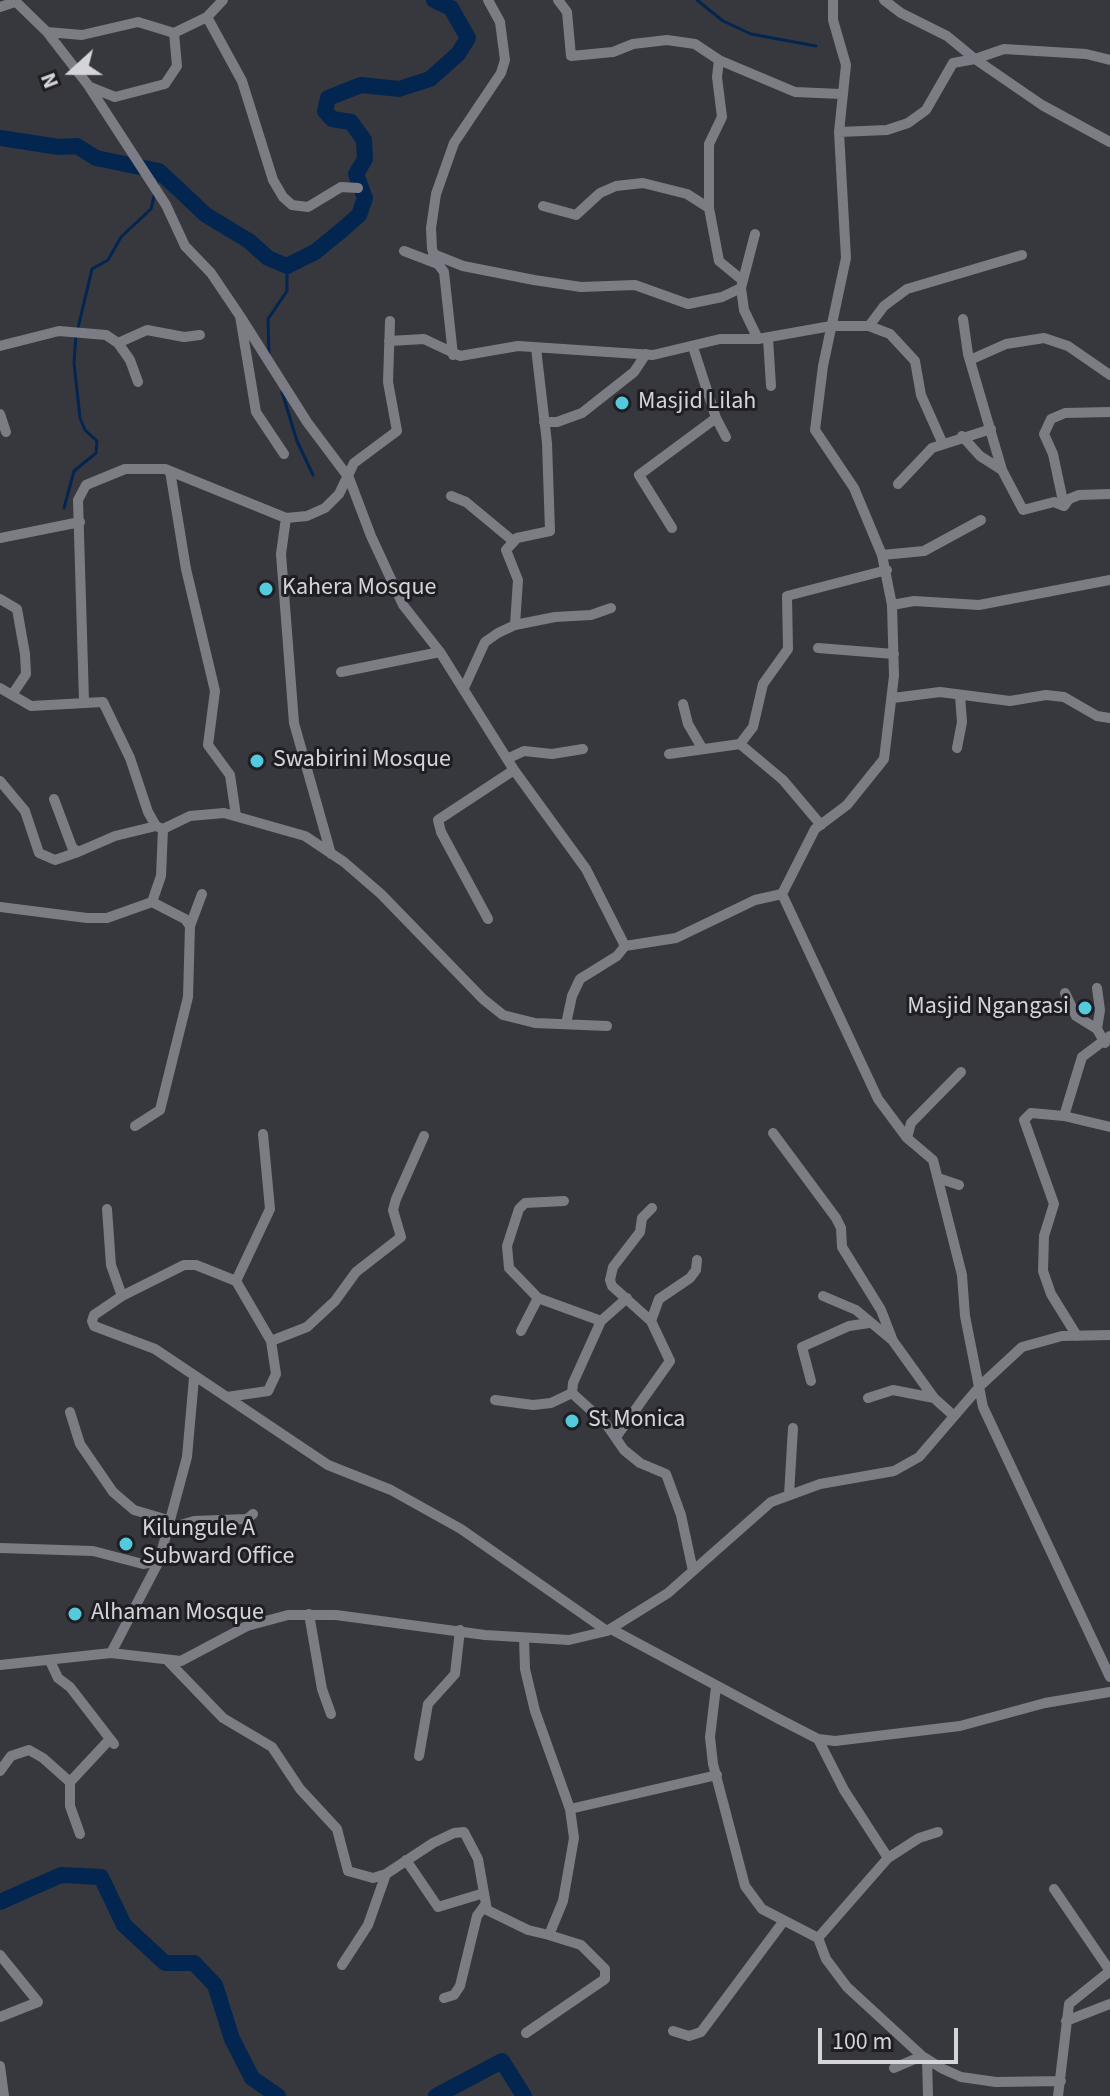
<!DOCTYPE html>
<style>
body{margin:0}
#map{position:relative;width:1110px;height:2096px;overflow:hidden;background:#37373e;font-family:"Source Sans 3",sans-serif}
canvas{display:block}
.north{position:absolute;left:32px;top:32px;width:80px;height:80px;-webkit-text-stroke:6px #1f1e22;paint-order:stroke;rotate:249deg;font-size:22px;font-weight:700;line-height:32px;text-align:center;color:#d4d4d9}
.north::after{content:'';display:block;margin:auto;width:28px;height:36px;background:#d4d4d9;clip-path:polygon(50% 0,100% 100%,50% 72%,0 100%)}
.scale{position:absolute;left:818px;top:2028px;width:140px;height:36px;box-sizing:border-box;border:4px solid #d4d4d9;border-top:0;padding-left:10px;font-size:24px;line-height:28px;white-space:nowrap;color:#d4d4d9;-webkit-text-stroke:6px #1f1e22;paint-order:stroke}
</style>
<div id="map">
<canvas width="1110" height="2096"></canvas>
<div class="north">N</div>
<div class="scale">100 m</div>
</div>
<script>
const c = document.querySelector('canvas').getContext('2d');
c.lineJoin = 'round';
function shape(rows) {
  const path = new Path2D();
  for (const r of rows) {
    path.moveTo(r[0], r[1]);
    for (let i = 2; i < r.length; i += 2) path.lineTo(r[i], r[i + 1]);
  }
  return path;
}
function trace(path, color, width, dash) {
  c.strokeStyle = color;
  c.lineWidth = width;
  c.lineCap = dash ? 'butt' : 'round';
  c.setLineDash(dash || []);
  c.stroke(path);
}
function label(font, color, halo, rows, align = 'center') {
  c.font = font + ' "Source Sans 3",sans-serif';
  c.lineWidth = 6;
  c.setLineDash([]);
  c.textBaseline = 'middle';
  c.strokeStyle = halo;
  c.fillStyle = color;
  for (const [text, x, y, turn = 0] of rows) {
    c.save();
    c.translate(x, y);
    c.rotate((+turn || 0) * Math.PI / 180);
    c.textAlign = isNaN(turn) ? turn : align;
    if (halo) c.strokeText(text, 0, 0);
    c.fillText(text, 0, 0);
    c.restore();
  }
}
trace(shape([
 [697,0,723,21,751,34,816,46],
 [157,185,159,171],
 [78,328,92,269,108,260,121,237,151,209,155,192],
 [269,356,268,319,287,291,287,266],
 [282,392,297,441,313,475],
 [64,508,74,471,96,453,97,441,85,430,80,418,74,363,76,335]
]), '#032651', 3);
trace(shape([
 [0,138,59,147,77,146,96,158,159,171,206,215,249,241,268,258,287,266,315,252,342,230,359,215,365,198,356,174,365,159,364,140,351,122,332,119,325,111,328,98,361,85,399,89,430,79,458,54,468,38,451,8,434,0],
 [0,1902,61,1875,101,1877,124,1925,165,1963,194,1963,215,1985,232,2039,252,2078,278,2096],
 [436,2096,502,2061,524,2096]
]), '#032651', 16);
trace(shape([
 [14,0,47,32,88,85,166,205,185,246,211,273,240,316,256,412,284,454],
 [558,0,567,12,571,56,613,52,633,44,667,40,695,44,719,60,795,92,841,94],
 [833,0,833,20,846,65,839,132,846,258,823,366,815,430,854,488,882,555,892,605,894,676,884,759,847,805,815,829,782,894,878,1099,907,1138,933,1160,962,1275,965,1316,983,1407,1110,1677],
 [884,0,901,13,947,36,975,59,1004,49,1086,54,1110,60],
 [0,7,15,2],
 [207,17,242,81,273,180,283,197,292,205,308,207,341,187,358,188],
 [47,32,82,35,138,22,174,33,207,17,223,0],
 [90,87,115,97,165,84,177,66,174,33],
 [839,132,887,130,908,123,926,110,953,63,975,59,1042,105,1110,142],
 [543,206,576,215,600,193,616,186,643,183,687,194,709,208,719,261,742,280],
 [709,208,709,144,722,117,717,77,719,60],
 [755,234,741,288,744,310,758,339],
 [404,251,438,264,444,272,453,355],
 [433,254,463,266,534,280,581,287,635,285,688,304,722,297,741,288],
 [438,264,432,249,431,228,436,194,454,143,501,73,505,60,500,22,488,0],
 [240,316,307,422,349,478,371,536,403,605,440,652,514,770,586,869,625,946],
 [963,319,968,354,1002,470,1023,510,1054,502,1064,506,1069,499,1079,495,1110,494],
 [869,326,884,306,907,289,1022,255],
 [768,338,771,386],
 [389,341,424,339,460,356,518,346,653,355,720,339,758,339,831,326,869,326,890,334,915,361,921,395,942,442],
 [118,343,147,330,184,337,200,335],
 [0,346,59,331,106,335,118,343,130,360,138,382],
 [693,347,716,418,726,437],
 [970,360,1006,344,1044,338,1068,346,1110,375],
 [0,414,6,432],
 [544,422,557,422,582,413,634,372,646,354],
 [962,436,980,456,1002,470],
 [170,471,186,569,215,691,208,745,230,775,236,816],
 [898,484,932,448,991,429],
 [451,496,466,502,513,541],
 [1064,506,1053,454,1044,434,1051,419,1065,413,1110,412],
 [286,518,281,554,294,723,331,854],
 [672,528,639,475,716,418],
 [0,538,80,522],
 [882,555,924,551,981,520],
 [0,599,17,609,25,654,26,674,12,695],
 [892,605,914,601,979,605,1110,580],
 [515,625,518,580,506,550,517,538,550,531,547,443,536,348],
 [818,648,894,654],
 [341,672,440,652],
 [0,688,31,706,103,702,130,758,148,812,156,826,163,829,190,816,224,813,305,836,344,862,381,894,483,999,503,1015,535,1023,607,1026],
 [464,688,485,642,498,633,515,625,555,617,591,615,611,608],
 [893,698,940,692,1010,701,1046,695,1064,697,1097,716,1110,718],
 [84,701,78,500,86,485,125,469,165,469,286,518,307,516,325,508,339,494,354,463,397,431,388,382,390,321],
 [683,704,688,724,702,748],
 [740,744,783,780,821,825],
 [957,748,962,722,960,696],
 [669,754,740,744,753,727,763,684,788,649,787,596,887,570],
 [509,758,524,751,552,754,583,749],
 [0,781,25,811,39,853,55,860,78,852],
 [54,799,72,847,78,852,115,836,156,826],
 [0,907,87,918,107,918,152,902,161,876,163,829],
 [488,919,441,832,438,820,514,770],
 [190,926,202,894],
 [1097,988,1100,1010,1097,1029,1105,1043],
 [1065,993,1076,1016,1097,1029],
 [566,1024,572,996,580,979,617,956,625,946,676,938,755,900,782,894],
 [1064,1116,1110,1127],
 [135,1126,160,1110,188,997,190,926,185,919,152,902],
 [773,1133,836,1218,841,1228,842,1247,881,1310,893,1341,934,1398,954,1416],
 [907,1138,911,1123,961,1072],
 [938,1178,959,1185],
 [564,1201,525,1203,519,1209,507,1246,509,1268,538,1298,601,1321,627,1298],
 [107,1209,111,1265,122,1296],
 [236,1281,196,1265,184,1265,122,1296,94,1315,92,1321,94,1326,155,1349,328,1465,391,1490,461,1529,607,1631],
 [823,1296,856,1310,892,1340],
 [651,1321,659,1299,690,1278,696,1270,697,1260],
 [521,1331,538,1298],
 [1077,1336,1051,1294,1043,1271,1044,1236,1054,1204,1024,1120,1031,1113,1064,1116,1082,1057,1110,1036],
 [271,1341,307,1327,335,1301,356,1272,401,1237,393,1210,396,1199,424,1136],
 [811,1381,802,1347,849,1326,869,1323],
 [572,1393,573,1383,601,1321],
 [227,1397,268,1391,276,1374,271,1341,236,1281,270,1209,263,1134],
 [868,1398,893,1390,934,1398],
 [495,1400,533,1405,551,1403,572,1393,606,1424,624,1450,640,1463,666,1474,681,1515,693,1571],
 [70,1412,80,1444,113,1492,134,1510,168,1520],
 [616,1437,670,1361,651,1321,612,1286,610,1280,613,1267,640,1232,642,1218,652,1208],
 [789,1495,793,1428],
 [167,1529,194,1521,247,1519,253,1514],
 [0,1548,93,1551,143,1564,159,1561],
 [309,1614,322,1689,331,1714],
 [611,1629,779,1719,818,1739,835,1741,960,1726,1045,1703,1110,1692],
 [111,1653,159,1561,187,1457,194,1378],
 [50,1661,58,1678,70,1687,114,1744],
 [169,1662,223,1718,272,1747,300,1789,337,1829,348,1871,373,1878,386,1874,433,1843,454,1833,464,1832,478,1859,487,1910,528,1930,549,1935,563,1901,574,1838,570,1809,535,1711,525,1669,524,1638],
 [0,1665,111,1653,181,1661,247,1626,288,1615,336,1615,485,1635,569,1640,607,1631,668,1593,771,1502,820,1484,894,1471,919,1457,981,1385,1022,1347,1062,1336,1110,1335],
 [716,1687,710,1737,713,1764,745,1886,762,1909,818,1938,888,1858,919,1838,938,1832],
 [818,1739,844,1790,888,1858],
 [419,1756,428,1704,455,1674,460,1630],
 [0,1771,11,1756,29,1750,43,1758,70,1782,110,1739],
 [70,1782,70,1806,80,1834],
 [570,1809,717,1775],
 [406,1860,438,1907,484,1893],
 [1054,1889,1110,1971],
 [818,1938,826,1959,847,1987,922,2056,943,2069,961,2077,996,2082,1061,2081],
 [0,1955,38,2002,0,2017],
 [342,1965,368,1925,386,1874],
 [444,1998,454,1995,460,1986,477,1916,485,1905],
 [1066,2021,1110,2004],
 [673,2031,689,2036,701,2032,783,1922],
 [526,2033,605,1979,605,1969,581,1945,549,1935],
 [927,2059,928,2096],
 [0,2066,4,2096],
 [894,2068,922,2056],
 [1058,2096,1069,2004,1110,1971]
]), '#7c7c85', 10);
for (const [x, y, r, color] of [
 [622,403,8,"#54cadd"],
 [266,589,8,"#54cadd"],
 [257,761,8,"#54cadd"],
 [1085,1008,8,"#54cadd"],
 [572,1421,8,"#54cadd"],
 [126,1544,8,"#54cadd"],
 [75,1614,8,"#54cadd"]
]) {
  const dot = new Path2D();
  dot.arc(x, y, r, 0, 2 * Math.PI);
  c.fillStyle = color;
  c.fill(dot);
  trace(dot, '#1f1e22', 3);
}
label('24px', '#d4d4d9', '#1f1e22', [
 ["Masjid Lilah",638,403],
 ["Kahera Mosque",282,589],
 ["Swabirini Mosque",273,761],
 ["Masjid Ngangasi",1069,1008,"right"],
 ["St Monica",588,1421],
 ["Kilungule A",142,1530],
 ["Subward Office",142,1558],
 ["Alhaman Mosque",91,1614]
], 'left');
</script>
